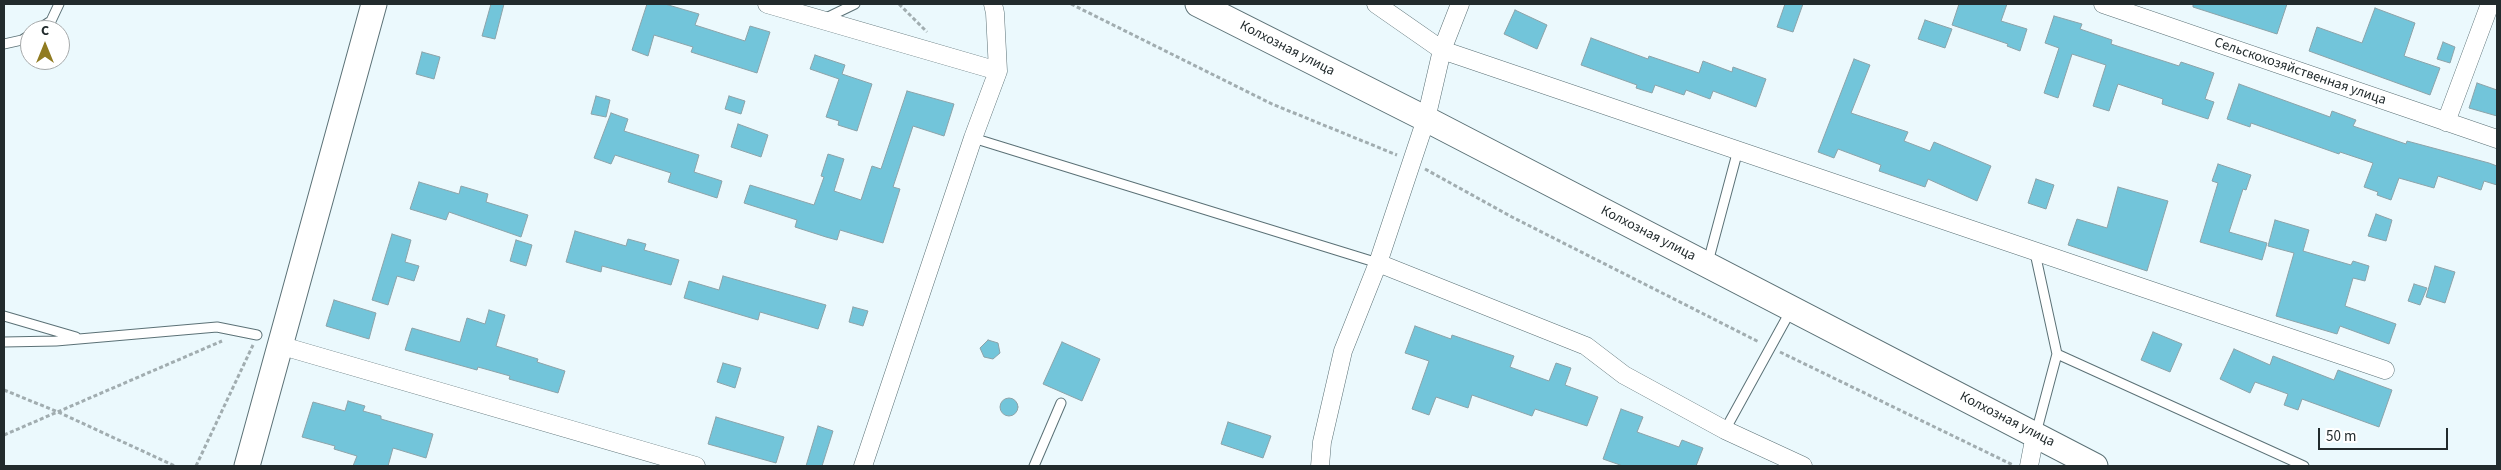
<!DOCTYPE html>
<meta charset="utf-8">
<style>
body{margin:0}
#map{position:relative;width:2501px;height:470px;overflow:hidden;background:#ebf9fd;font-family:"Source Sans 3",sans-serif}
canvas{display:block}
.frame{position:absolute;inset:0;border:5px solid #222b2d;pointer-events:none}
.north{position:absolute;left:20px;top:20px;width:50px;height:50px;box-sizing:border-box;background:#fff;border:1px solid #a7aaab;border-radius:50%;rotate:0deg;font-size:14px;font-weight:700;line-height:20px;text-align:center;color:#222b2d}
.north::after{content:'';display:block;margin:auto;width:18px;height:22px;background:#907b21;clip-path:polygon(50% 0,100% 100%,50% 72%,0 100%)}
.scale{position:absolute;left:2318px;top:428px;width:130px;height:22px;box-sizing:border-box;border:2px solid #222b2d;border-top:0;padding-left:6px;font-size:15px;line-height:18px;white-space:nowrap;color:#222b2d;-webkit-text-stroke:4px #fff;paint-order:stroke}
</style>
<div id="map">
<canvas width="2501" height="470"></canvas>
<div class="frame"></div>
<div class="north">С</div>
<div class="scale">50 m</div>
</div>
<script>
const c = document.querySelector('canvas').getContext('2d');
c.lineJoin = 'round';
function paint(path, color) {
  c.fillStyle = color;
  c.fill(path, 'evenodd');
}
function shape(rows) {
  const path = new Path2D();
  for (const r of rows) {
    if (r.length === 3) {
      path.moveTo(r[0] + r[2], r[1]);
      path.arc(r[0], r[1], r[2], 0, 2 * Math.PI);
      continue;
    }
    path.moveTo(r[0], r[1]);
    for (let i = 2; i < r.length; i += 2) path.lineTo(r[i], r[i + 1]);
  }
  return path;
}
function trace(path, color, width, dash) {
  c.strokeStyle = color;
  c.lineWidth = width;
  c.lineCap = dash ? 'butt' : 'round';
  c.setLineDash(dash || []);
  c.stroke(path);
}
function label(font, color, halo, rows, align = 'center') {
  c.font = font + ' "Source Sans 3",sans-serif';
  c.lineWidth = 4.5;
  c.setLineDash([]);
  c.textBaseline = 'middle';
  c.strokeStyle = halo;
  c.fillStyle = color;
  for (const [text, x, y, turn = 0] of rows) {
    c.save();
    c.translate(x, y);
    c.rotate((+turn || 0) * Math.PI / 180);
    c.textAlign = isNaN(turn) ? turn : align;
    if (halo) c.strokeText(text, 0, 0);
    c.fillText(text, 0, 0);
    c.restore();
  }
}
const building = shape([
 [491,4,504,4,495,39,482,36,491,4],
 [647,4,665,4,699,14,695,25,745,41,750,26,770,32,757,73,691,52,693,47,654,35,648,56,632,50,647,4],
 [1785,4,1803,4,1793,32,1777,27,1785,4],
 [1959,4,2007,4,2001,21,2027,29,2020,51,2007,46,2008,44,1952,25,1959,4],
 [2193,4,2287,4,2277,34,2193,7,2193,4],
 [2375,8,2415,23,2404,56,2440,68,2430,95,2309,51,2317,27,2362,43,2375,8],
 [1515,10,1547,25,1537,49,1504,34,1515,10],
 [2054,16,2082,24,2080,29,2112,40,2111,44,2179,66,2181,62,2214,73,2205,99,2214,102,2208,119,2162,104,2163,99,2118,84,2109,111,2093,106,2106,65,2072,54,2058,98,2044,93,2059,48,2045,43,2054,16],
 [1925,20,1952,29,1945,48,1918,39,1925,20],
 [1591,38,1648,59,1649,56,1699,73,1703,61,1732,72,1733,67,1766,79,1756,107,1713,91,1710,99,1686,90,1684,95,1655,85,1652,93,1636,88,1637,85,1581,65,1591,38],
 [2443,42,2455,47,2450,63,2437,59,2443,42],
 [422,52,440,57,434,79,416,74,422,52],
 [815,55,845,65,842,74,872,84,857,131,838,125,839,121,826,117,839,79,810,69,815,55],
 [1854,59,1870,65,1851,113,1908,132,1904,141,1930,151,1934,142,1991,166,1977,201,1928,179,1925,187,1879,171,1881,165,1838,149,1834,158,1818,152,1854,59],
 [2477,83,2497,90,2497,116,2469,108,2477,83],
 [2239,84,2330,117,2332,111,2356,120,2353,126,2406,144,2407,141,2489,163,2497,166,2497,185,2484,181,2481,190,2438,176,2434,188,2399,178,2391,200,2377,195,2378,192,2364,187,2373,163,2340,152,2339,154,2251,123,2250,127,2227,119,2239,84],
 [907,91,954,104,944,136,913,126,893,187,900,189,883,243,840,230,837,240,826,237,795,227,797,220,744,203,750,185,814,205,824,177,821,176,828,154,844,159,834,191,861,200,872,166,881,169,907,91],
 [596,96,610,100,606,117,591,114,596,96],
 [729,96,745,101,741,114,725,109,729,96],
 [611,113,628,119,624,131,699,155,694,172,722,181,717,198,668,182,671,173,615,155,611,164,594,158,611,113],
 [738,124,768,135,761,157,731,147,738,124],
 [2218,164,2251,175,2246,190,2243,189,2229,232,2267,243,2262,260,2200,242,2218,183,2212,181,2218,164],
 [2036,179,2054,185,2046,209,2028,203,2036,179],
 [419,182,459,194,461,186,488,194,486,202,528,215,521,237,449,212,446,220,410,209,419,182],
 [2118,187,2168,201,2147,271,2068,245,2077,219,2107,228,2118,187],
 [2376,214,2392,220,2386,241,2368,236,2376,214],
 [2275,220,2309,230,2303,251,2351,265,2353,261,2369,266,2365,281,2353,278,2345,306,2396,324,2389,344,2340,326,2337,334,2276,316,2294,253,2268,246,2275,220],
 [575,231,626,246,628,239,646,244,644,250,679,260,671,285,602,266,601,272,566,262,575,231],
 [392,234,411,240,405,262,419,266,414,281,397,276,388,305,372,300,392,234],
 [516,240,532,245,526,266,510,261,516,240],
 [2435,266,2455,272,2445,303,2426,297,2435,266],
 [723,276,826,305,818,329,760,312,758,320,684,298,689,281,719,290,723,276],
 [2414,284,2427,288,2420,305,2408,301,2414,284],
 [334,300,376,313,369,339,326,326,334,300],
 [853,307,868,311,863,326,849,322,853,307],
 [489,310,505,315,496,346,538,359,537,362,565,371,558,393,509,379,510,376,478,367,477,370,405,350,412,328,460,342,467,318,485,324,489,310],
 [1415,326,1451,339,1452,335,1514,356,1510,367,1549,381,1556,363,1571,368,1565,385,1598,397,1587,426,1535,409,1532,416,1472,395,1468,408,1436,397,1429,415,1412,409,1429,361,1405,353,1415,326],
 [2153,332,2182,344,2170,372,2141,360,2153,332],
 [988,340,998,343,1000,353,993,359,984,357,980,348,988,340],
 [1062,342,1100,359,1082,401,1043,384,1062,342],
 [2234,349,2270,365,2273,356,2334,380,2338,370,2392,390,2379,427,2302,399,2298,410,2284,405,2288,394,2255,382,2250,393,2220,379,2234,349],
 [723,363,741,368,735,388,717,382,723,363],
 [1009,407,9],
 [348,401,365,406,363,411,381,416,381,419,433,434,426,458,393,448,388,466,353,466,357,456,334,449,335,446,302,437,313,402,345,411,348,401],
 [1621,409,1643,417,1637,432,1679,447,1682,440,1703,448,1696,466,1623,466,1603,459,1621,409],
 [716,417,784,437,776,463,708,444,716,417],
 [1228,422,1271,436,1263,458,1221,444,1228,422],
 [818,426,833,431,822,466,806,466,818,426]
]);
paint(building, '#72c5da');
trace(building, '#8ca3a9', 1);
const lane = shape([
 [824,19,855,4],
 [37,30,51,21,59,4],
 [4,44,22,40,30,35],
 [973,138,1378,263],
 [2035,253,2057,354,2036,433],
 [1708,262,1738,150],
 [4,316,76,337],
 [4,342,56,341,217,327,257,335],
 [2057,354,2304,466],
 [1725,430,1791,310],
 [1034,466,1061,403]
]);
const street = shape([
 [767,4,998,71,973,138,863,466],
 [993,4,995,13,998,71],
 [1376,4,1442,50,2385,370],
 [2103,4,2497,139],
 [2446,122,2490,4],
 [1378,263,1586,346,1624,375,1725,430,1803,466],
 [279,345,696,466],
 [1320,466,1322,442,1343,351,1378,263,1426,119,1442,50,1460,4],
 [2029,466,2035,435]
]);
const secondary = shape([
 [1198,4,1426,119,2095,466],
 [247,466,374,4]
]);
trace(lane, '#5b7176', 11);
trace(street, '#5b7176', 19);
trace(secondary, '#5b7176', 27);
trace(shape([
 [899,4,927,32],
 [1071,4,1272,104,1397,155],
 [1425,169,1512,217,1759,342],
 [1780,352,2013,465],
 [4,390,58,412,175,466],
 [4,435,222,341],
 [196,466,253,345]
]), '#a1adb0', 3, [4, 2.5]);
trace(lane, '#fff', 9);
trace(street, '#fff', 18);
trace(secondary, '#fff', 25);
label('14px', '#222b2d', '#fff', [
 ["Колхозная улица",1287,49,27],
 ["Сельскохозяйственная улица",2300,72,19],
 ["Колхозная улица",1648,234,27],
 ["Колхозная улица",2007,420,27]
]);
</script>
